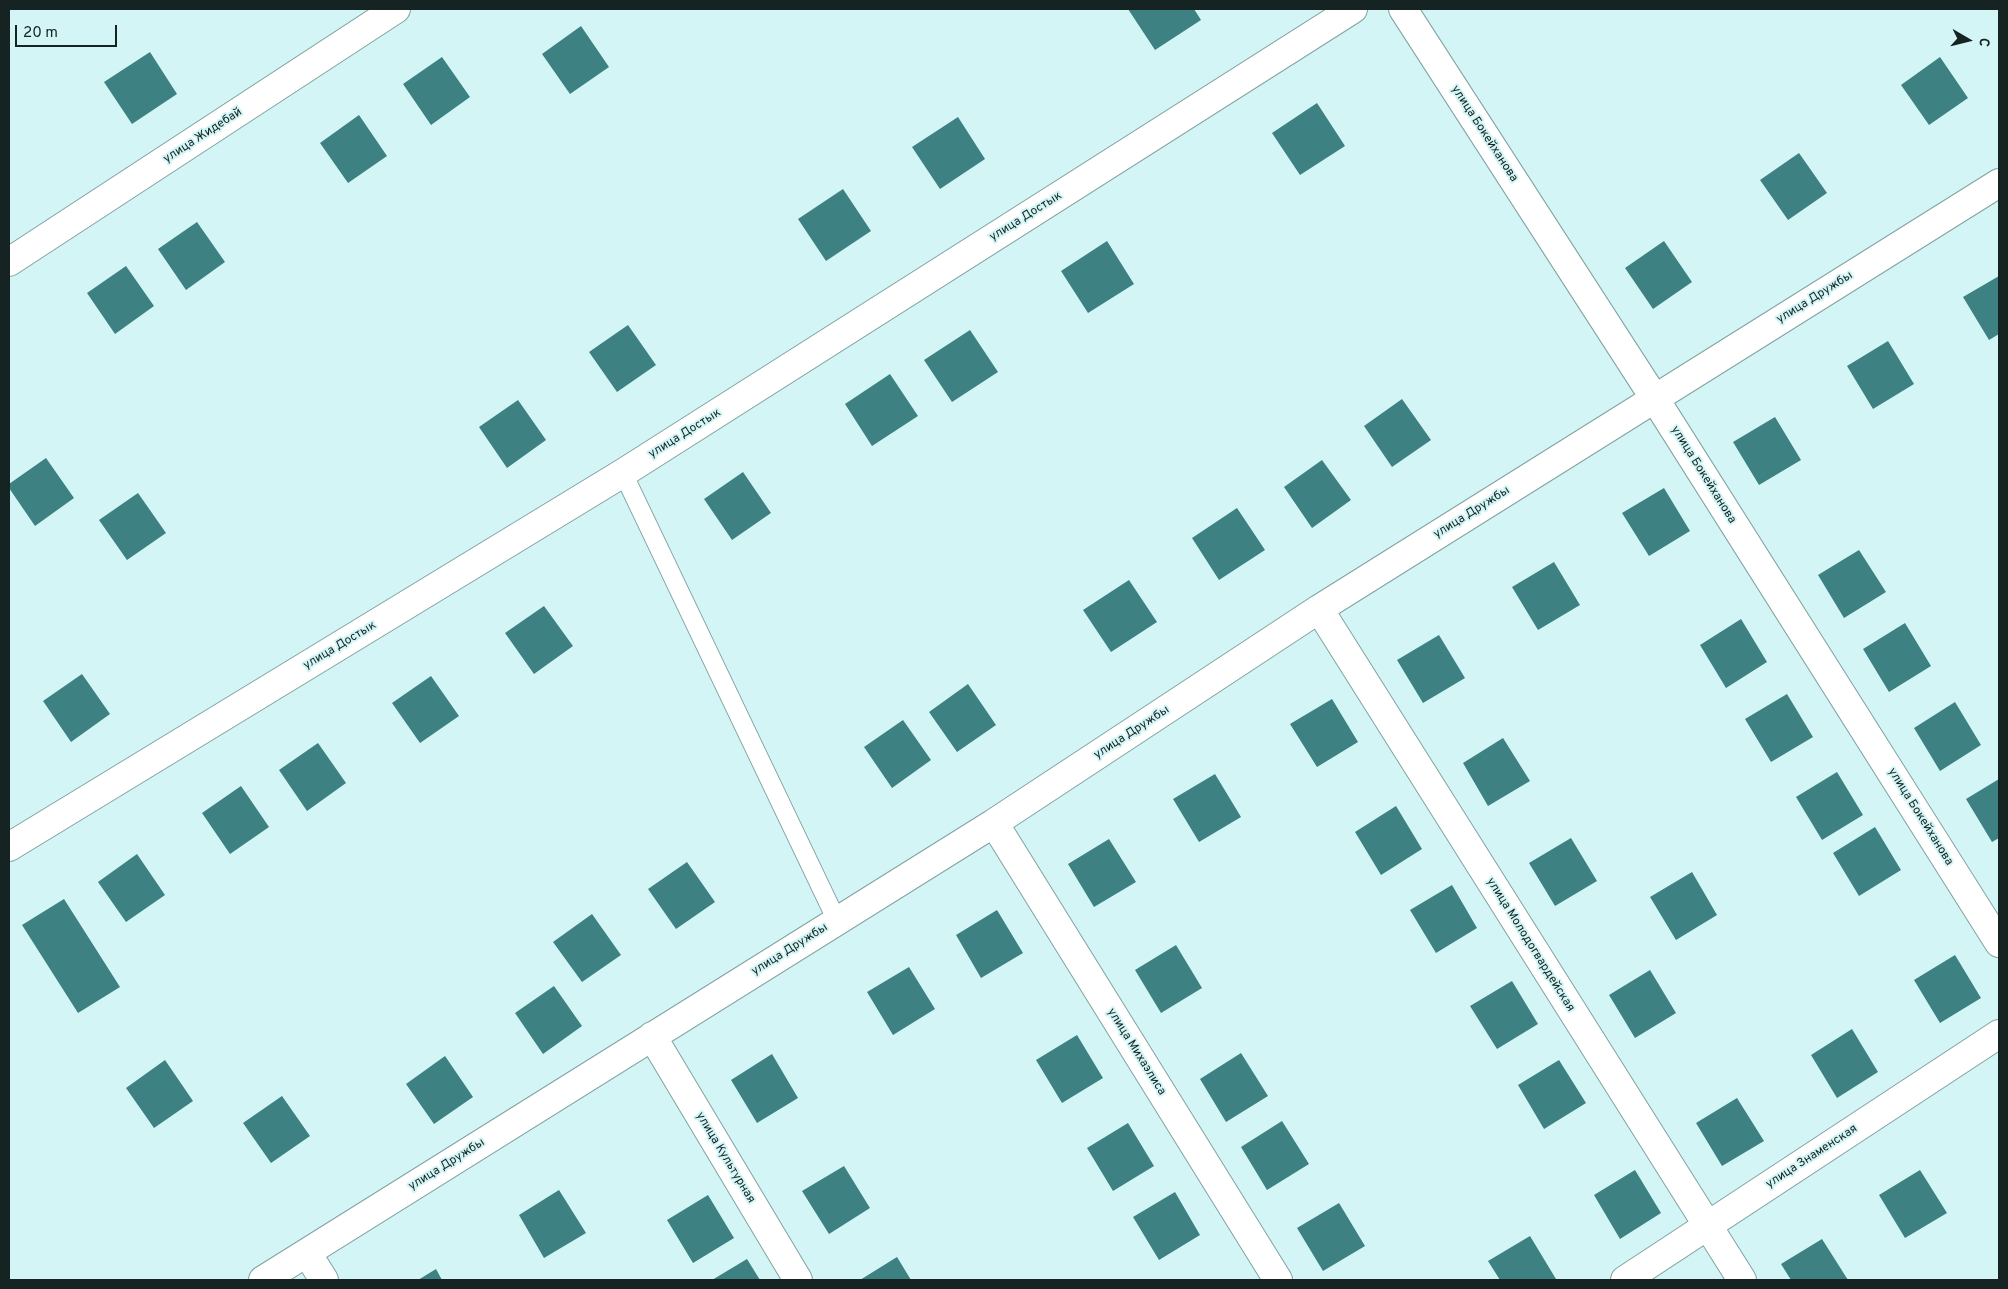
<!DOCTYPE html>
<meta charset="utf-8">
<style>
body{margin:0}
#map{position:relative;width:2008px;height:1289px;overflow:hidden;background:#d3f5f5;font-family:Overpass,sans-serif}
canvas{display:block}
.frame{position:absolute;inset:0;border:10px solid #162323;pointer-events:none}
.north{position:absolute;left:1943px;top:15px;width:50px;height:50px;-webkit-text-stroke:4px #d3f5f5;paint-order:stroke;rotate:98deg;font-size:14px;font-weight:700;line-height:20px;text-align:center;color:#162323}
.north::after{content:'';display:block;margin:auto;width:18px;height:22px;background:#162323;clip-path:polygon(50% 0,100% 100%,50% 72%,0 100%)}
.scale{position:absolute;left:15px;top:25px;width:102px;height:22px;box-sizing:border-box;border:2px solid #162323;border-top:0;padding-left:6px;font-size:15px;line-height:18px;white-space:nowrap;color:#162323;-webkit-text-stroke:4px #d3f5f5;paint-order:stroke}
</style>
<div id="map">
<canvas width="2008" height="1289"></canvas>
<div class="frame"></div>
<div class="north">С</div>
<div class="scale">20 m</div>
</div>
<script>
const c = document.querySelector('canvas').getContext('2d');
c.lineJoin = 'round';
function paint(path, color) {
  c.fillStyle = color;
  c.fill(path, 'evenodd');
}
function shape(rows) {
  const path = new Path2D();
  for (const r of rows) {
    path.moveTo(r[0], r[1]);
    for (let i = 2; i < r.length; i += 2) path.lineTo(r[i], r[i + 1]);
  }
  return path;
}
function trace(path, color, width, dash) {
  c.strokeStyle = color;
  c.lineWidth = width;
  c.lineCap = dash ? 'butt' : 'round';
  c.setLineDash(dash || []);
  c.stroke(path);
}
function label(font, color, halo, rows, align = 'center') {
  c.font = font + ' Overpass,sans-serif';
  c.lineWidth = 4;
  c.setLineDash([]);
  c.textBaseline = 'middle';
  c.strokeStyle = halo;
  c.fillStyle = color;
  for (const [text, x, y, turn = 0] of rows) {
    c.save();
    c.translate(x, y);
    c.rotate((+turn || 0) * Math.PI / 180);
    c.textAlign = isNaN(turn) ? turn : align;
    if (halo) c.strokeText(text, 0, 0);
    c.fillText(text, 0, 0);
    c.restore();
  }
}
paint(shape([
 [1128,9,1194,9,1201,20,1155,50],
 [581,26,609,67,570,94,542,54],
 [150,52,177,94,132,124,104,82],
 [442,57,470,97,431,125,403,84],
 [1940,57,1968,98,1929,125,1901,85],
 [1317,103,1345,146,1300,175,1272,133],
 [359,115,387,156,348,183,320,143],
 [958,117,985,159,940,189,912,147],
 [1799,153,1827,193,1788,220,1760,180],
 [843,189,871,231,826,261,798,219],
 [197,222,225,262,186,290,158,249],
 [1107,241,1134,284,1088,313,1061,271],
 [1664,241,1692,282,1653,309,1625,268],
 [126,266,154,306,115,334,87,293],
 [1999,276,1999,334,1989,340,1963,297],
 [628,325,656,365,617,392,589,352],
 [970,330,998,372,952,402,924,360],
 [1888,341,1914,384,1873,409,1847,366],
 [890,374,918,416,872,446,845,404],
 [1402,399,1431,440,1392,467,1364,426],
 [518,400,546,440,507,468,479,427],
 [1775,417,1801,460,1759,485,1733,442],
 [46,458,74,498,35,526,9,488,9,484],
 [1322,460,1351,500,1312,528,1284,487],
 [743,472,771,513,732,540,704,499],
 [1664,488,1690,531,1649,556,1622,513],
 [138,493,166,533,127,560,99,520],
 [1237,508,1265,550,1219,580,1192,538],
 [1859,550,1886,592,1844,618,1818,575],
 [1554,562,1580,605,1538,630,1512,587],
 [1129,580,1157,622,1111,652,1083,610],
 [544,606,573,646,534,674,505,633],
 [1741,619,1767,662,1726,688,1700,645],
 [1905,623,1931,666,1889,692,1863,649],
 [1439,635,1465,678,1423,703,1397,660],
 [82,674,110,714,71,742,43,701],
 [431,676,459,716,420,743,392,703],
 [968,684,996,725,957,752,929,712],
 [1787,694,1813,737,1771,762,1745,719],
 [1332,699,1358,742,1317,767,1290,724],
 [1955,702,1981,745,1940,771,1914,728],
 [903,720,931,760,892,788,864,747],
 [1503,738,1530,781,1488,806,1463,763],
 [318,743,346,783,307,811,279,770],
 [1837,772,1863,815,1822,840,1796,797],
 [1215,774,1241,817,1199,842,1173,799],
 [1999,779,1999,838,1992,842,1966,799],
 [241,786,269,827,230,854,202,813],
 [1396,806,1422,849,1381,875,1355,832],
 [1875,827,1901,870,1859,896,1833,853],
 [1571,838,1597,881,1555,906,1529,863],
 [1109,839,1136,882,1094,907,1068,864],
 [137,854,165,895,126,922,98,882],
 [687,862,715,902,676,929,648,889],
 [1692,872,1717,915,1676,940,1650,897],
 [1452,885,1477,928,1436,953,1410,910],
 [64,899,120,987,78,1013,22,925],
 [997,910,1023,953,981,978,956,935],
 [592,914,621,955,582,982,553,942],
 [1176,945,1202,988,1161,1013,1135,970],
 [1955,955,1981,998,1940,1023,1914,980],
 [909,967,935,1009,893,1035,867,992],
 [1650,970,1676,1013,1635,1038,1609,995],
 [1512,981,1538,1024,1497,1049,1470,1006],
 [554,986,582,1026,543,1054,515,1013],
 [1852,1029,1878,1072,1837,1098,1811,1055],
 [1077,1035,1103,1078,1062,1103,1036,1060],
 [1241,1053,1268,1096,1226,1122,1200,1079],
 [772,1054,798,1098,757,1123,731,1080],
 [445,1056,473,1097,434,1124,406,1084],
 [165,1060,193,1101,154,1128,126,1088],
 [1559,1060,1586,1103,1544,1129,1518,1085],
 [282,1096,310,1136,271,1163,243,1123],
 [1737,1098,1764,1141,1722,1166,1696,1123],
 [1282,1121,1309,1164,1267,1190,1241,1147],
 [1128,1123,1154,1166,1113,1191,1087,1148],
 [844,1166,870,1208,829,1234,802,1191],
 [1635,1170,1661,1213,1620,1239,1594,1195],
 [1920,1170,1947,1213,1905,1238,1879,1195],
 [559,1190,586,1233,544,1258,519,1215],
 [1175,1192,1200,1235,1159,1260,1133,1217],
 [708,1195,734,1238,693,1263,667,1220],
 [1339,1203,1365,1246,1323,1271,1297,1228],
 [1530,1236,1556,1279,1553,1280,1500,1280,1488,1261],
 [1822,1239,1848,1280,1791,1280,1781,1264],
 [897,1257,911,1280,860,1280],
 [747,1259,760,1280,712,1280],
 [436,1269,442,1280,418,1280]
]), '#3d8182');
const service = shape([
 [623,473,837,921]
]);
const minor = shape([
 [1403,9,1655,399,1999,943],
 [9,262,396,9],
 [1319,609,1742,1280],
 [994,823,1278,1280],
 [9,847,623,473,1353,9],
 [652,1036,798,1280],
 [307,1253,324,1280],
 [263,1280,994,823,1319,609,1999,183],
 [1625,1280,1999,1034]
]);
trace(service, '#82a2a2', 20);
trace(minor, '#82a2a2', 30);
trace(service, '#fff', 18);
trace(minor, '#fff', 28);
label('12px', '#162323', '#d3f5f5', [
 ["улица Бокейханова",1484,134,57],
 ["улица Жидебай",203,136,-33],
 ["улица Достык",1026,217,-32],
 ["улица Дружбы",1815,298,-32],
 ["улица Достык",685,434,-32],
 ["улица Бокейханова",1703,475,58],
 ["улица Дружбы",1472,513,-32],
 ["улица Достык",340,646,-31],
 ["улица Дружбы",1132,733,-33],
 ["улица Бокейханова",1920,817,58],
 ["улица Молодогвардейская",1530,945,58],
 ["улица Дружбы",790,950,-32],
 ["улица Михаэлиса",1136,1052,58],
 ["улица Знаменская",1812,1157,-33],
 ["улица Культурная",725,1158,59],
 ["улица Дружбы",447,1165,-32]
]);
</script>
